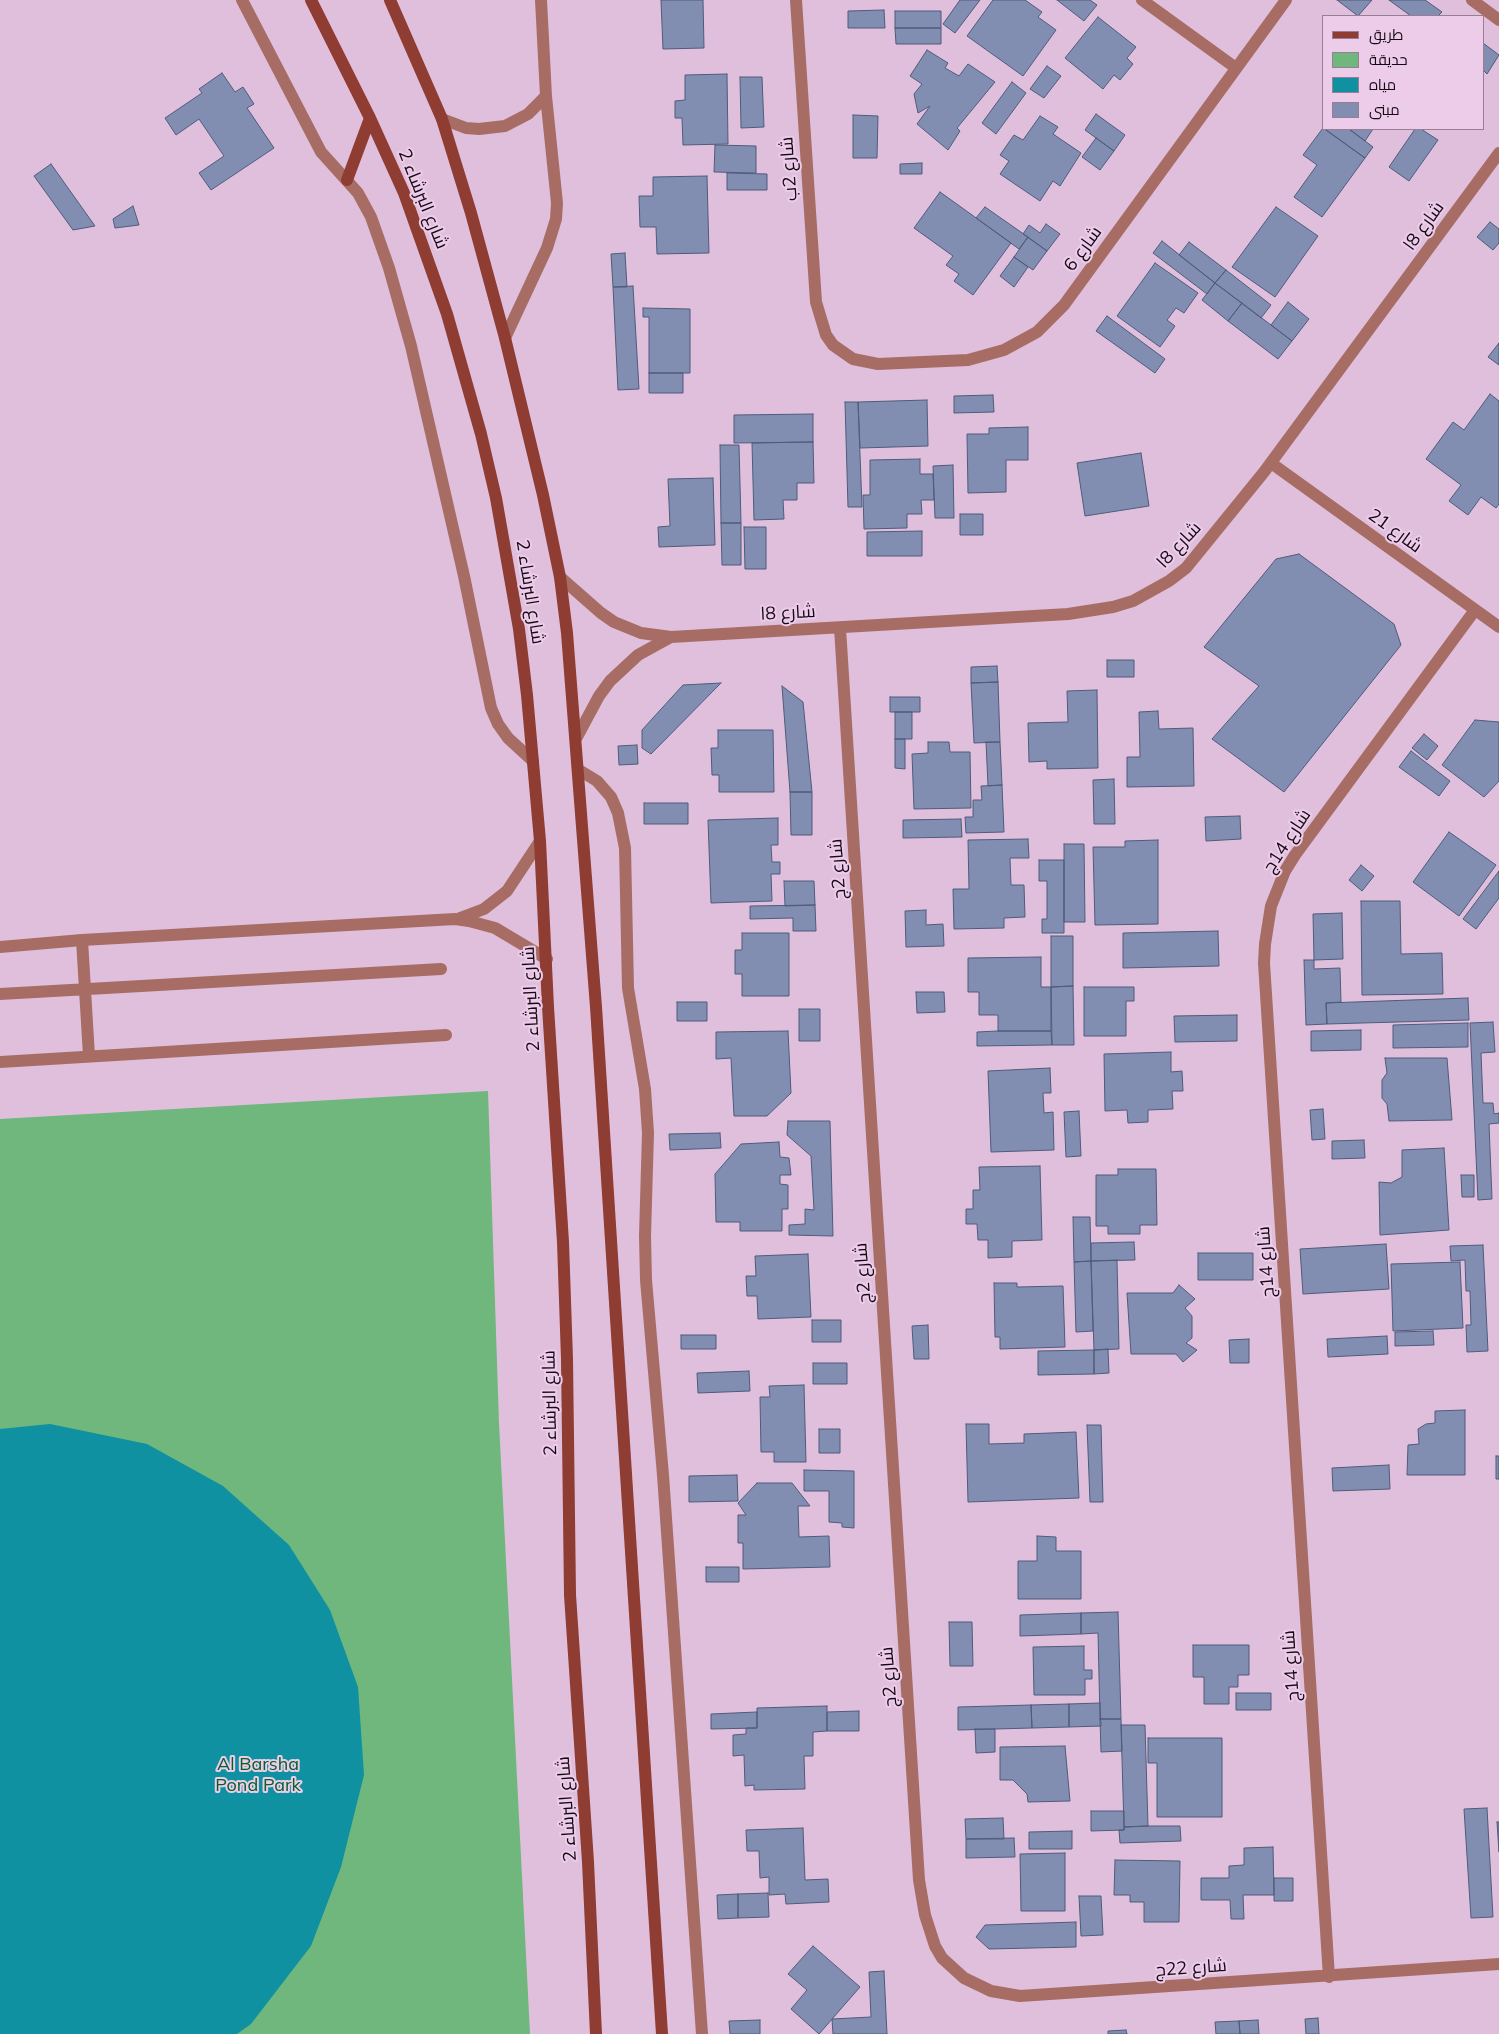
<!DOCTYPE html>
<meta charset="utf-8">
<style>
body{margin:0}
#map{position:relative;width:1499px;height:2034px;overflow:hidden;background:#e0bfdd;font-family:Mulish,Cairo,sans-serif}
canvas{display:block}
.legend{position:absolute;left:1322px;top:15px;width:162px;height:115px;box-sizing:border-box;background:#edccea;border:1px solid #977e94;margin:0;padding:6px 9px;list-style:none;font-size:15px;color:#150a14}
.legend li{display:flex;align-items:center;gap:10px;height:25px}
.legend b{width:25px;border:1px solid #977e94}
</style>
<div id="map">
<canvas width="1499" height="2034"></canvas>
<ul class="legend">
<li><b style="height:6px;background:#8f3c32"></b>طريق</li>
<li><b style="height:14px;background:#6fb77d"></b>حديقة</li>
<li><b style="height:14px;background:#0f91a1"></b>مياه</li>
<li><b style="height:14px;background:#818eb1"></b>مبنى</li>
</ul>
</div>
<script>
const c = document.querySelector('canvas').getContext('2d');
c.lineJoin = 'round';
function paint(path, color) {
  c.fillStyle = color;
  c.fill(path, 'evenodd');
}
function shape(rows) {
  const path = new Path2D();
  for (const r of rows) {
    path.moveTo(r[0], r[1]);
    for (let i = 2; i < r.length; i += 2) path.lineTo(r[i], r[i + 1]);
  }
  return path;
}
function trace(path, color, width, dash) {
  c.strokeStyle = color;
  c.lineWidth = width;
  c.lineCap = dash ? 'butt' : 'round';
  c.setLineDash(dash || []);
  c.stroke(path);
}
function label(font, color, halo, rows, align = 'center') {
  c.font = font + ' Mulish,Cairo,sans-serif';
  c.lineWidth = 4;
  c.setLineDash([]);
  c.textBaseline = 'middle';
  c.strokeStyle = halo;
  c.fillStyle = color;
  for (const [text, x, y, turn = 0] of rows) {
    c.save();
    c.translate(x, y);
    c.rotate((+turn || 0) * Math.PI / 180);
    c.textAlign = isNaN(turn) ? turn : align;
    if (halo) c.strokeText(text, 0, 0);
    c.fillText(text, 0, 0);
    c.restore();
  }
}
paint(shape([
 [488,1091,499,1423,530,2034,0,2034,0,1119]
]), '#6fb77d');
paint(shape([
 [50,1424,147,1444,223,1486,289,1545,330,1610,358,1687,364,1775,341,1867,311,1946,251,2024,237,2034,0,2034,0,1429]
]), '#0f91a1');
const building = shape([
 [661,0,703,0,704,48,663,49,661,0],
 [960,0,980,0,955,33,943,24,960,0],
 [993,0,1025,0,1042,12,1038,17,1056,30,1023,76,967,36,993,0],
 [1057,0,1090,0,1097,5,1084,21,1057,0],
 [1337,0,1372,0,1358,16,1337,0],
 [1389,0,1425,0,1442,12,1438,16,1411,16,1389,0],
 [884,10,885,28,848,28,848,11,884,10],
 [895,11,941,11,941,28,895,28,895,11],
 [1098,17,1136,47,1127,58,1133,64,1120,80,1114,75,1103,89,1065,58,1098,17],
 [895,28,941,28,941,44,896,44,895,28],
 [1483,43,1499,55,1487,74,1483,70,1483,43],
 [927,50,948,63,945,68,959,76,968,64,995,82,957,128,960,131,948,150,917,124,930,106,918,113,914,94,922,84,910,76,927,50],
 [1047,66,1061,76,1044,98,1030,89,1047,66],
 [222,73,235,92,243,87,254,104,247,108,274,148,211,190,199,173,224,156,199,119,176,135,165,118,202,93,199,89,222,73],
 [727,74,728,144,683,145,682,118,675,118,675,101,685,100,685,75,727,74],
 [740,77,762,77,764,127,741,128,740,77],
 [1012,82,1026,93,996,134,982,123,1012,82],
 [1096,114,1125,135,1114,151,1085,130,1096,114],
 [853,115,878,116,877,158,853,158,853,115],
 [1040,116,1058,127,1053,134,1081,153,1060,186,1053,181,1040,201,1000,174,1009,161,1000,155,1014,135,1023,140,1040,116],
 [1323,128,1365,158,1322,217,1294,197,1317,165,1303,155,1323,128],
 [1325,129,1349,129,1373,147,1365,158,1325,129],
 [1349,129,1373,129,1365,141,1349,129],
 [1415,129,1421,129,1438,140,1409,181,1389,167,1415,129],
 [1096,138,1114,151,1100,170,1082,157,1096,138],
 [715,145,756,146,756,173,714,172,715,145],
 [922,163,922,174,900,174,900,164,922,163],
 [51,164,95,226,73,230,34,176,51,164],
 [727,173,767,174,767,190,727,190,727,173],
 [707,176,709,253,657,254,656,227,640,227,639,196,653,196,653,177,707,176],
 [940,192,1011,243,973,295,954,281,959,274,946,265,953,256,914,228,940,192],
 [133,206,139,225,115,228,113,219,133,206],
 [985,207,1028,237,1019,249,976,218,985,207],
 [1276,207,1318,236,1275,297,1232,267,1276,207],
 [1490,222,1499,229,1499,243,1493,250,1477,237,1490,222],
 [1046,224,1060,234,1047,251,1023,234,1029,225,1040,233,1046,224],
 [1028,237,1047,251,1033,270,1014,257,1028,237],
 [1162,241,1215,283,1207,294,1153,253,1162,241],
 [1189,242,1226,270,1215,283,1179,255,1189,242],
 [625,253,627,287,613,287,611,254,625,253],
 [1014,257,1028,267,1014,287,1000,276,1014,257],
 [1155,263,1198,293,1184,313,1176,308,1167,320,1175,326,1160,347,1117,316,1155,263],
 [1226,270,1271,305,1261,318,1215,283,1226,270],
 [1215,283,1242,303,1228,321,1202,300,1215,283],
 [633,286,639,389,618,390,613,287,633,286],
 [1288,302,1309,319,1292,341,1271,325,1288,302],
 [1242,303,1292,341,1278,359,1228,321,1242,303],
 [643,308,690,309,690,373,649,373,649,317,643,317,643,308],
 [1107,316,1165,359,1155,373,1096,331,1107,316],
 [1499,343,1499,365,1488,357,1499,343],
 [649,373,683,373,683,393,649,393,649,373],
 [1490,394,1499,401,1499,504,1496,508,1481,497,1468,515,1449,501,1461,485,1426,459,1453,422,1464,430,1490,394],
 [993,395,994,412,954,413,954,396,993,395],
 [927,400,928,446,860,448,858,402,927,400],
 [845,402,858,402,862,507,848,507,845,402],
 [813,414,813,442,734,443,734,415,813,414],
 [1028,427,1028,460,1006,460,1006,492,968,493,967,434,989,434,989,428,1028,427],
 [813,442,814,483,797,483,797,500,783,500,784,519,754,520,752,443,813,442],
 [720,445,739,445,741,523,721,523,720,445],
 [1141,453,1149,506,1085,516,1077,463,1141,453],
 [920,459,920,474,933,474,934,500,921,500,922,514,907,514,907,528,864,529,863,495,870,495,870,460,920,459],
 [953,465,954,518,935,518,933,466,953,465],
 [713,478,715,545,659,547,658,527,670,526,668,479,713,478],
 [960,514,983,514,983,535,960,535,960,514],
 [721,523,741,523,741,565,722,565,721,523],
 [744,527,766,527,766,569,745,569,744,527],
 [922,531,922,556,867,556,867,532,922,531],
 [1299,554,1394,624,1401,645,1284,792,1212,739,1259,686,1204,647,1276,559,1299,554],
 [1107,660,1134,660,1134,677,1107,677,1107,660],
 [997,666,998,682,971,683,971,667,997,666],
 [998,682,1000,742,974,743,971,683,998,682],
 [721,683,651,754,642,748,642,730,683,685,721,683],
 [782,686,803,702,812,792,790,792,782,686],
 [1097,690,1098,768,1047,769,1047,761,1029,762,1028,723,1068,722,1067,691,1097,690],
 [890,697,920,697,920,712,890,712,890,697],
 [1158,711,1159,729,1193,728,1194,786,1127,787,1127,757,1140,757,1139,712,1158,711],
 [895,712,912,712,912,739,895,739,895,712],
 [1475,720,1499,722,1499,781,1484,797,1442,765,1475,720],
 [718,730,773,730,774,792,719,792,719,775,712,775,711,748,718,748,718,730],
 [1424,734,1438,746,1427,760,1412,748,1424,734],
 [895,739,905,739,905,769,895,768,895,739],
 [928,742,949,742,950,752,970,752,971,808,914,809,912,754,928,753,928,742],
 [986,742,1000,742,1002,785,988,786,986,742],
 [637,745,638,764,619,765,618,746,637,745],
 [1411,751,1450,781,1439,796,1399,767,1411,751],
 [1114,779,1115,824,1094,824,1093,780,1114,779],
 [1002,785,1004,832,966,833,965,817,973,817,973,800,982,800,981,786,1002,785],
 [790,792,812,792,812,835,791,835,790,792],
 [644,803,688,803,688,824,644,824,644,803],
 [1240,816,1241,839,1206,841,1205,817,1240,816],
 [778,818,778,845,771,845,772,862,780,862,780,874,771,874,772,901,711,903,708,820,778,818],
 [961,819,962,837,903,838,903,820,961,819],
 [1449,832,1496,865,1459,916,1413,882,1449,832],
 [1028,839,1029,858,1010,858,1011,885,1024,885,1025,917,1004,918,1004,928,954,929,953,889,969,889,968,840,1028,839],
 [1158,840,1158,924,1095,925,1093,847,1125,847,1125,841,1158,840],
 [1064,844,1084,844,1085,922,1064,922,1064,844],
 [1039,860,1064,860,1064,933,1042,933,1042,919,1047,919,1047,881,1039,881,1039,860],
 [1361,865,1374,876,1362,891,1349,880,1361,865],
 [1499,871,1499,898,1476,929,1463,919,1499,871],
 [784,881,814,881,815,905,785,906,784,881],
 [1361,901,1400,901,1401,954,1442,953,1443,994,1362,995,1361,901],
 [815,905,816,931,793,931,793,918,750,919,750,906,815,905],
 [926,910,926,925,943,924,944,946,906,947,905,911,926,910],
 [1342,913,1343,959,1314,960,1313,914,1342,913],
 [1218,931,1219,966,1123,968,1123,933,1218,931],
 [742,933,789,933,789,996,742,996,742,974,735,974,735,950,742,950,742,933],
 [1051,936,1073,936,1073,986,1051,987,1051,936],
 [1041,957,1041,987,1051,987,1051,1031,998,1031,998,1015,979,1015,979,992,968,992,968,958,1041,957],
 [1304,960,1314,960,1314,969,1340,968,1341,1002,1326,1003,1327,1024,1306,1025,1304,960],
 [1073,986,1074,1045,1052,1045,1051,987,1073,986],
 [1084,987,1134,987,1134,1001,1126,1001,1126,1036,1084,1036,1084,987],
 [916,992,944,992,945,1012,917,1013,916,992],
 [1468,998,1469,1020,1327,1024,1326,1003,1468,998],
 [677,1002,707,1002,707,1021,677,1021,677,1002],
 [799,1009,820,1009,820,1041,799,1041,799,1009],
 [1237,1015,1237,1041,1175,1042,1174,1016,1237,1015],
 [1493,1022,1495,1052,1481,1053,1483,1103,1493,1103,1494,1114,1499,1113,1499,1123,1489,1124,1492,1199,1478,1200,1470,1023,1493,1022],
 [1468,1023,1468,1047,1393,1048,1393,1025,1468,1023],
 [1361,1030,1361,1050,1311,1051,1311,1031,1361,1030],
 [788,1031,791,1093,767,1116,734,1116,731,1058,716,1059,716,1032,788,1031],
 [998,1031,1051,1031,1052,1045,977,1046,977,1032,998,1031],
 [1171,1052,1171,1072,1182,1071,1183,1091,1172,1091,1173,1109,1148,1110,1148,1122,1128,1123,1127,1110,1105,1111,1104,1054,1171,1052],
 [1385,1058,1447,1058,1452,1120,1389,1121,1387,1104,1382,1098,1382,1080,1387,1073,1385,1058],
 [1050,1068,1051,1093,1043,1093,1044,1113,1053,1112,1054,1150,991,1152,988,1071,1050,1068],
 [1323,1109,1325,1139,1312,1140,1310,1110,1323,1109],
 [1079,1111,1081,1156,1066,1157,1064,1112,1079,1111],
 [788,1121,830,1121,833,1236,789,1235,789,1225,805,1224,805,1209,814,1210,811,1156,787,1135,788,1121],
 [720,1133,721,1148,670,1150,669,1134,720,1133],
 [1364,1140,1365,1158,1332,1159,1332,1141,1364,1140],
 [779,1142,780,1157,789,1158,791,1175,780,1175,780,1184,788,1185,788,1209,782,1209,782,1231,740,1231,740,1222,716,1222,715,1174,741,1144,779,1142],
 [1444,1148,1449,1230,1380,1235,1379,1182,1391,1183,1402,1177,1402,1150,1444,1148],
 [1040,1166,1042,1240,1012,1241,1012,1257,988,1258,988,1240,978,1240,977,1224,966,1224,966,1209,973,1209,973,1190,980,1190,979,1167,1040,1166],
 [1118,1169,1156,1169,1157,1225,1140,1225,1140,1234,1108,1234,1108,1226,1096,1226,1096,1175,1118,1175,1118,1169],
 [1461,1175,1474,1175,1474,1197,1462,1197,1461,1175],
 [1073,1217,1090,1217,1091,1261,1074,1262,1073,1217],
 [1134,1242,1135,1260,1091,1261,1091,1243,1134,1242],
 [1386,1244,1389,1289,1303,1294,1300,1249,1386,1244],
 [1483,1245,1488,1351,1467,1352,1466,1325,1471,1325,1470,1291,1466,1291,1465,1260,1451,1261,1450,1246,1483,1245],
 [1198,1253,1253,1253,1253,1280,1198,1280,1198,1253],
 [808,1254,811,1317,758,1319,757,1296,747,1296,746,1276,756,1276,755,1256,808,1254],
 [1117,1260,1119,1349,1094,1350,1091,1261,1117,1260],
 [1091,1261,1093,1331,1076,1332,1074,1262,1091,1261],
 [1460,1262,1463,1328,1393,1331,1391,1264,1460,1262],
 [994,1283,1017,1283,1017,1287,1063,1286,1065,1347,1000,1349,1000,1337,995,1337,994,1283],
 [1179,1285,1195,1299,1185,1308,1192,1316,1192,1338,1186,1343,1197,1350,1183,1362,1176,1354,1131,1354,1127,1293,1173,1293,1179,1285],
 [812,1320,841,1320,841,1342,812,1342,812,1320],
 [928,1325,929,1359,914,1359,912,1326,928,1325],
 [1433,1331,1434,1345,1395,1346,1395,1332,1433,1331],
 [681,1335,716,1335,716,1349,681,1349,681,1335],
 [1387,1336,1388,1354,1328,1357,1327,1339,1387,1336],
 [1249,1339,1249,1363,1230,1363,1229,1340,1249,1339],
 [1108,1349,1109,1373,1094,1374,1094,1350,1108,1349],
 [1094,1350,1094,1374,1038,1375,1038,1351,1094,1350],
 [813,1363,847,1363,847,1384,813,1384,813,1363],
 [749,1371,750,1391,698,1393,697,1373,749,1371],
 [804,1385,806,1462,774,1462,774,1452,761,1452,760,1397,770,1397,769,1386,804,1385],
 [1465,1410,1465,1475,1407,1475,1408,1445,1419,1444,1418,1429,1426,1424,1435,1423,1435,1411,1465,1410],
 [966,1424,989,1424,989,1444,1024,1443,1024,1434,1076,1432,1079,1498,968,1502,966,1424],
 [1087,1425,1101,1425,1103,1502,1090,1502,1087,1425],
 [819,1429,840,1429,840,1453,819,1453,819,1429],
 [1496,1456,1499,1456,1499,1479,1496,1479,1496,1456],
 [1389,1465,1390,1489,1333,1491,1332,1468,1389,1465],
 [804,1470,854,1471,854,1528,842,1527,842,1523,829,1522,829,1491,804,1491,804,1470],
 [737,1475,738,1501,689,1502,689,1476,737,1475],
 [757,1483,792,1483,810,1506,798,1506,799,1537,829,1536,830,1567,743,1569,743,1543,738,1543,738,1515,746,1515,738,1503,757,1483],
 [1037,1536,1056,1537,1056,1551,1081,1551,1081,1599,1018,1599,1018,1561,1037,1561,1037,1536],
 [706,1567,739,1567,739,1582,706,1582,706,1567],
 [1118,1612,1121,1719,1100,1719,1098,1633,1081,1634,1081,1613,1118,1612],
 [1081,1613,1081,1634,1020,1636,1020,1615,1081,1613],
 [949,1622,972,1622,973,1666,950,1666,949,1622],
 [1193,1645,1249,1645,1249,1675,1238,1675,1238,1687,1229,1687,1229,1704,1204,1704,1204,1677,1193,1677,1193,1645],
 [1084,1646,1084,1670,1092,1670,1092,1679,1085,1679,1085,1695,1034,1695,1033,1647,1084,1646],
 [1236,1693,1271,1693,1271,1710,1236,1710,1236,1693],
 [1100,1703,1101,1726,1069,1727,1069,1704,1100,1703],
 [1069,1704,1069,1727,1032,1728,1031,1705,1069,1704],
 [1031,1705,1032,1728,958,1730,958,1707,1031,1705],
 [827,1706,827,1731,813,1732,813,1756,804,1756,805,1789,754,1790,754,1785,745,1786,744,1755,733,1756,733,1735,746,1734,746,1728,757,1728,757,1708,827,1706],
 [859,1711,859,1731,827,1731,827,1712,859,1711],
 [757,1712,757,1728,711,1729,711,1714,757,1712],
 [1100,1719,1121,1719,1122,1751,1101,1752,1100,1719],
 [1121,1725,1145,1725,1148,1826,1124,1827,1121,1725],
 [975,1729,995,1729,995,1752,976,1753,975,1729],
 [1148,1738,1222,1738,1222,1817,1157,1817,1157,1763,1148,1763,1148,1738],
 [1065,1746,1070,1801,1028,1802,1027,1794,1013,1780,1000,1780,1000,1747,1065,1746],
 [1487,1808,1493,1917,1471,1918,1464,1809,1487,1808],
 [1091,1811,1124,1811,1124,1830,1091,1831,1091,1811],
 [1003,1818,1004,1839,966,1839,965,1819,1003,1818],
 [1497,1822,1499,1822,1499,1852,1497,1822],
 [1148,1826,1180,1826,1181,1841,1120,1843,1119,1830,1124,1830,1124,1827,1148,1826],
 [803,1828,805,1880,828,1879,829,1902,786,1904,785,1894,769,1895,769,1877,760,1878,759,1851,747,1851,746,1830,803,1828],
 [1072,1831,1072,1849,1029,1849,1029,1832,1072,1831],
 [1014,1838,1015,1857,966,1858,966,1839,1014,1838],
 [1273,1847,1274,1895,1243,1895,1244,1919,1231,1919,1230,1900,1201,1900,1201,1878,1229,1878,1229,1866,1244,1865,1244,1848,1273,1847],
 [1065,1853,1065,1911,1021,1911,1020,1854,1065,1853],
 [1115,1860,1180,1861,1179,1922,1144,1922,1144,1902,1130,1902,1130,1895,1114,1895,1115,1860],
 [1274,1878,1293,1878,1293,1901,1274,1901,1274,1878],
 [768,1893,769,1917,738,1918,738,1894,768,1893],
 [738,1894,738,1918,718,1919,717,1895,738,1894],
 [1079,1896,1101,1896,1103,1935,1081,1936,1079,1896],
 [1076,1922,1076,1947,989,1949,976,1937,985,1925,1076,1922],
 [813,1946,860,1987,819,2034,791,2009,807,1990,788,1974,813,1946],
 [884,1971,887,2034,833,2034,832,2019,871,2017,869,1972,884,1971],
 [1318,2018,1319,2034,1306,2034,1305,2019,1318,2018],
 [760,2020,760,2034,730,2034,729,2021,760,2020],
 [1258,2020,1259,2034,1240,2034,1239,2021,1258,2020],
 [1239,2021,1240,2034,1216,2034,1215,2022,1239,2021],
 [1126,2030,1127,2034,1108,2034,1108,2031,1126,2030]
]);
paint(building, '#818eb1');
trace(building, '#4f5b7b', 1);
trace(shape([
 [242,0,321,152,358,193,371,217,389,268,411,346,464,576,491,708,498,724,508,738,533,761],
 [1472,0,1499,20],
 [442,119,466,128,479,129,505,126,528,114,546,96],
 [505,338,547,248,556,219,557,203,546,96,541,0],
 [82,940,89,1056],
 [0,994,441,969],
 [0,1062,446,1035]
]), '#a76d64', 12);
trace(shape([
 [796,0,816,302,826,335,833,345,853,359,878,364,968,360,1004,350,1037,332,1064,305,1286,0],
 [1142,0,1236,68],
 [1271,463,1499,627],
 [560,577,601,613,614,622,641,633,671,637,1068,614,1113,607,1133,601,1169,581,1186,568,1264,472,1499,153],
 [840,628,919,1880,925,1915,935,1946,942,1958,964,1978,991,1991,1020,1996,1499,1964],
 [577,737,599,696,610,681,638,655,669,638],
 [579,770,597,781,611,797,618,813,625,848,628,988,645,1089,648,1133,645,1236,646,1280,663,1475,702,2034],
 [460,918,484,909,507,891,540,841],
 [0,947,82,940,455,919,469,921,495,928,547,959],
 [1329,1977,1264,963,1265,944,1271,906,1285,871,1295,855,1475,610]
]), '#a76d64', 12);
trace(shape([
 [311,0,370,118,404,193,447,314,481,434,496,498,519,629,527,695,540,841,548,1007,563,1242,567,1359,570,1595,588,1862,596,2034],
 [390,0,442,119,471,213,505,338,543,495,560,577,567,633,596,1007,662,2034],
 [347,180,370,118]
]), '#8f3c32', 12);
label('18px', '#150a14', '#edccea', [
 ["شارع 2ب",789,169,-94],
 ["شارع البرشاء 2",423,199,68],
 ["شارع 8ا",1424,226,-54],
 ["شارع 6",1083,249,-54],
 ["شارع 21",1395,531,36],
 ["شارع 8ا",1179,545,-47],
 ["شارع البرشاء 2",530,592,81],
 ["شارع 8ا",788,613,-3],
 ["شارع 14ج",1287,841,-57],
 ["شارع 2ج",838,869,-94],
 ["شارع البرشاء 2",531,999,-93],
 ["شارع 14ج",1266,1262,-94],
 ["شارع 2ج",863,1273,-94],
 ["شارع البرشاء 2",550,1403,-91],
 ["شارع 14ج",1291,1666,-94],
 ["شارع 2ج",889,1677,-94],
 ["شارع البرشاء 2",567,1809,-94],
 ["شارع 22ج",1191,1968,-4]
]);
label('18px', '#036128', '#edccea', [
 ["Al Barsha",258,1765],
 ["Pond Park",258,1786]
]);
</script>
